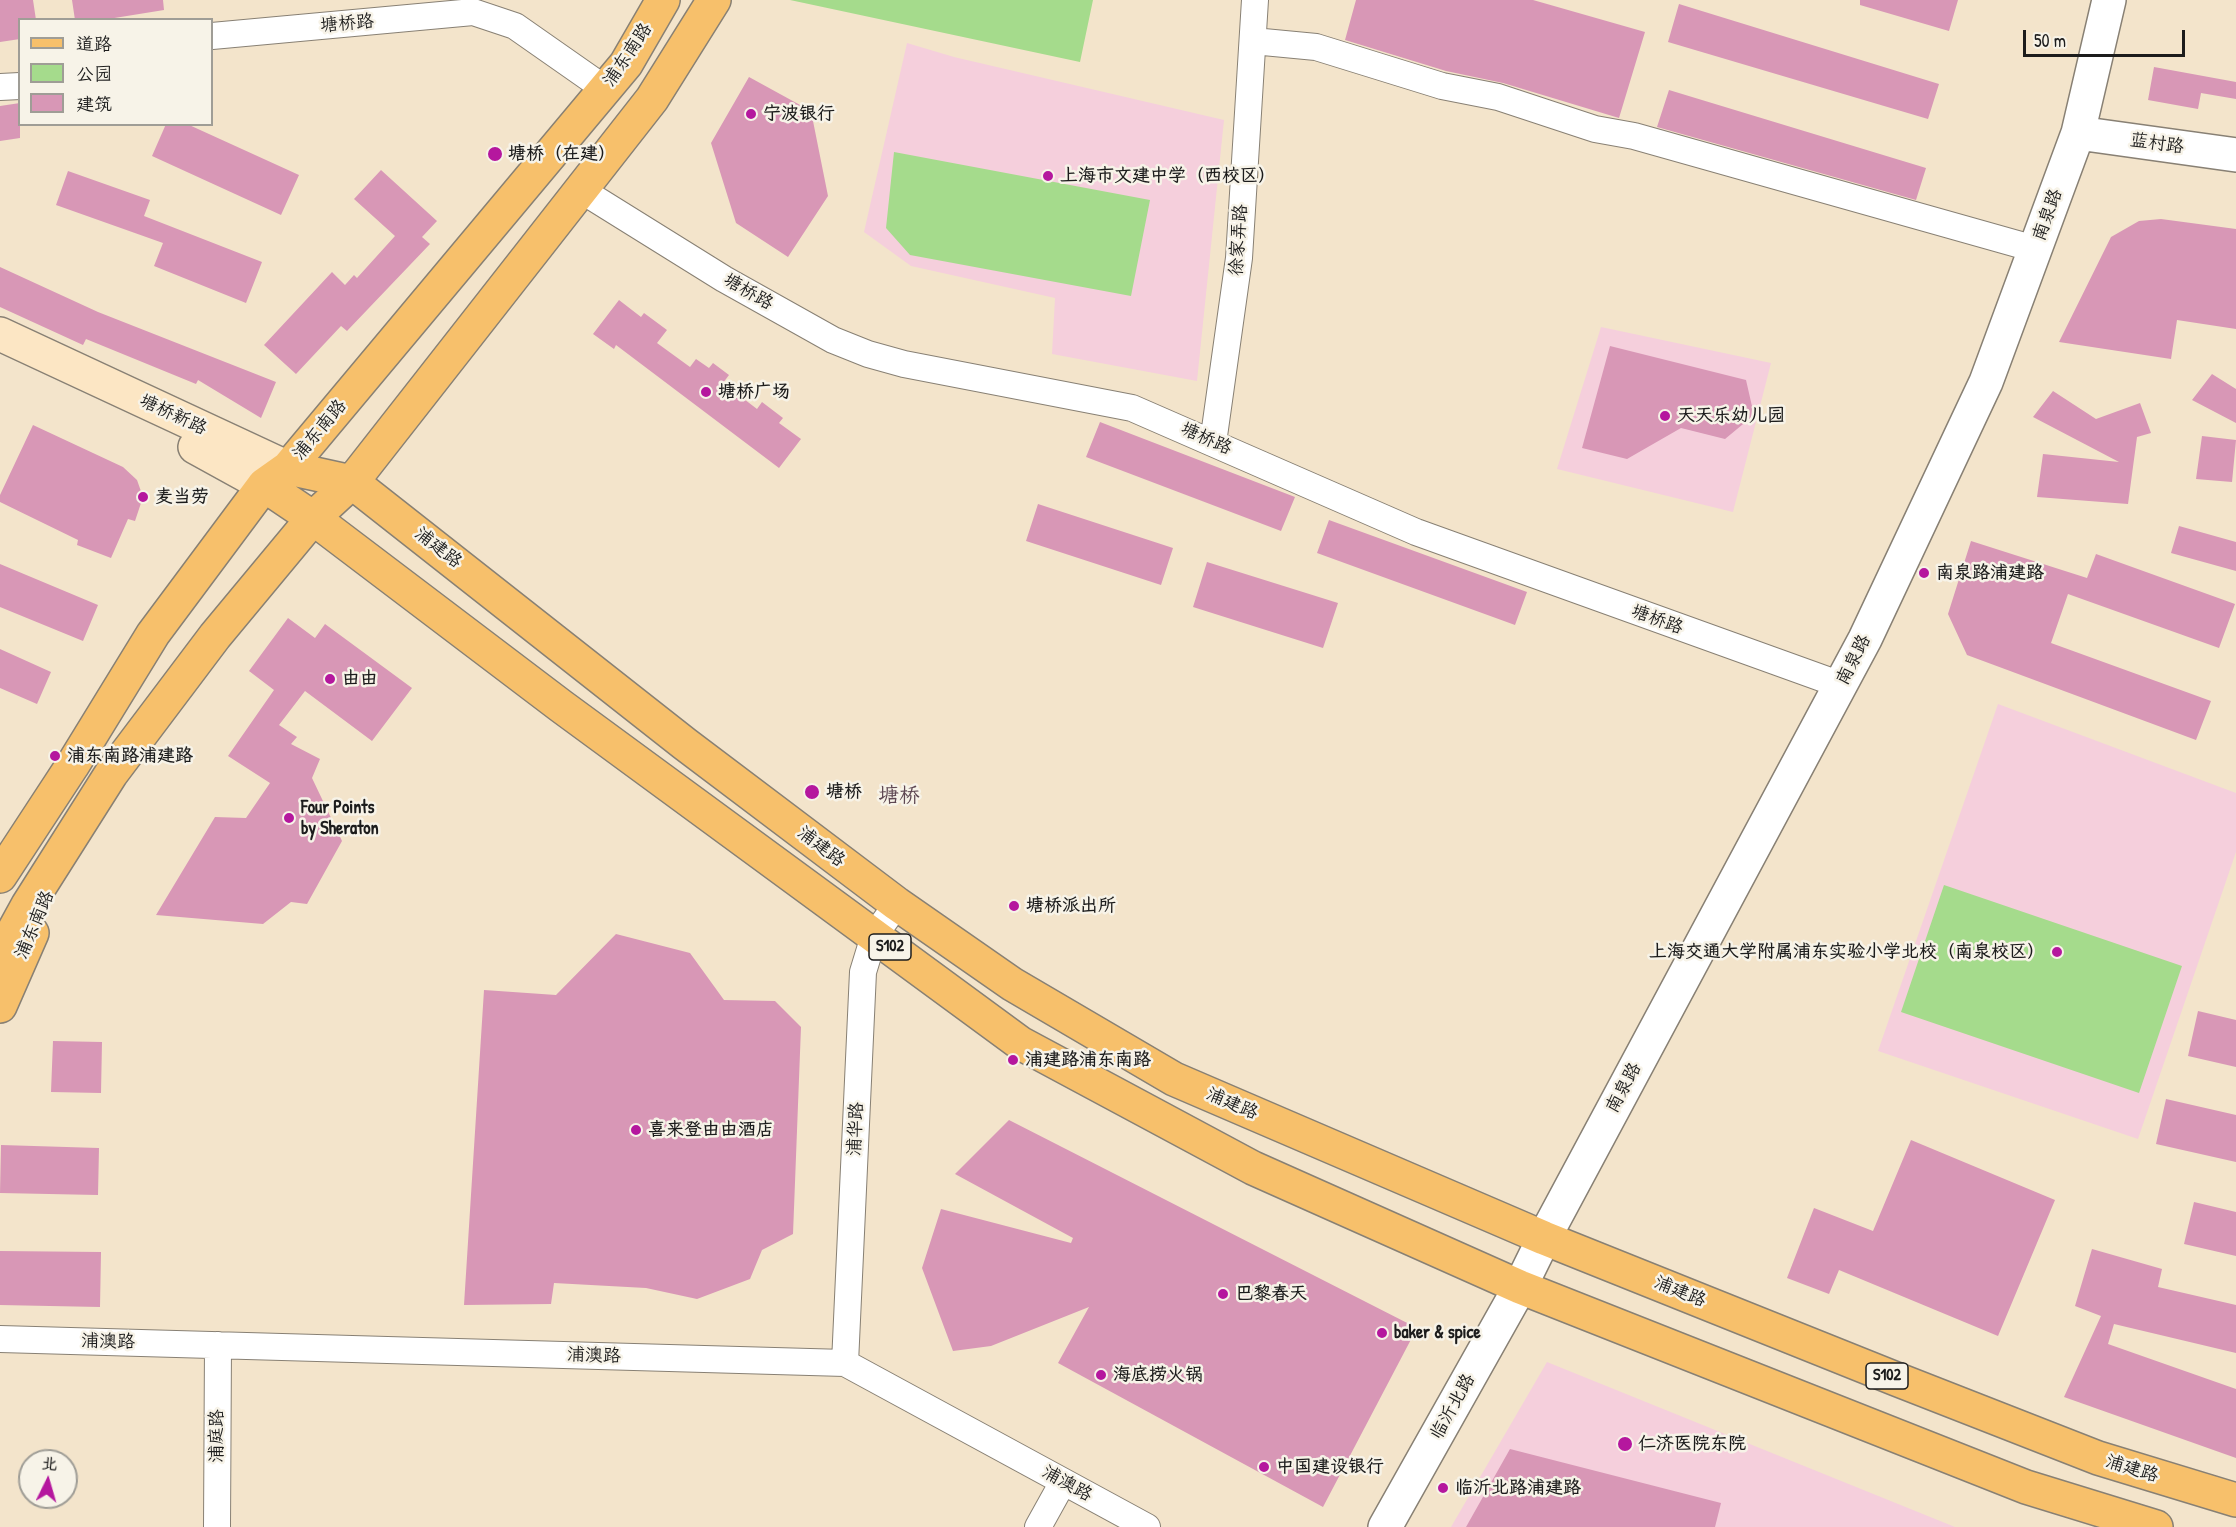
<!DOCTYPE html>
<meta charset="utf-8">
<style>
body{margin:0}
#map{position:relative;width:2236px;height:1527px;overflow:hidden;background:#f3e4cb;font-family:"Patrick Hand","LXGW WenKai TC",sans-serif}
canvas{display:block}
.legend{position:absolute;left:18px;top:18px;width:195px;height:108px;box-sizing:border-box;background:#f7f3e8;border:2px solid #9f9d96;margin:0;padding:8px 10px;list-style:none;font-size:18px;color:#1c1c1c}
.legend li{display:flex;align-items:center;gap:12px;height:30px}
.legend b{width:30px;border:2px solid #9f9d96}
.north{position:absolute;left:18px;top:1449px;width:60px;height:60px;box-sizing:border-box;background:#f7f3e8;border:2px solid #9f9d96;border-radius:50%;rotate:5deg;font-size:16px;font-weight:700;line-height:24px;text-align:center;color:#1c1c1c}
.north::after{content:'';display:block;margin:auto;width:21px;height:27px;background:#b5179e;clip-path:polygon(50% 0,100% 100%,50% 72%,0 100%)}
.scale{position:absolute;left:2023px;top:30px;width:162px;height:27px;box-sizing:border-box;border:3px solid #1c1c1c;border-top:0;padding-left:8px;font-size:18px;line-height:21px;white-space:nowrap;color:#1c1c1c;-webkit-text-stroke:4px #f7f3e8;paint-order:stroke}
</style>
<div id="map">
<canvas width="2236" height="1527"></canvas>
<ul class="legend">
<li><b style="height:8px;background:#f7c06b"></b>道路</li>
<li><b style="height:16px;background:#a5db8c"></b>公园</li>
<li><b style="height:16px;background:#d897b6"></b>建筑</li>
</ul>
<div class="north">北</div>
<div class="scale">50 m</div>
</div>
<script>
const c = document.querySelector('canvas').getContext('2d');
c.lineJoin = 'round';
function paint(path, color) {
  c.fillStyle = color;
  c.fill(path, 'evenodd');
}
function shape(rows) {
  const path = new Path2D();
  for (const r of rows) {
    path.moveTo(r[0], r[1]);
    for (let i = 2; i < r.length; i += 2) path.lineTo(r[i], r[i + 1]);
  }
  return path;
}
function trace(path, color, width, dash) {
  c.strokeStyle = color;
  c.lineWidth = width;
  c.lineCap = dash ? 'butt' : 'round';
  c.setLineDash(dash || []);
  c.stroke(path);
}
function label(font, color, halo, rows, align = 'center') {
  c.font = font + ' "Patrick Hand","LXGW WenKai TC",sans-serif';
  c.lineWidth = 5;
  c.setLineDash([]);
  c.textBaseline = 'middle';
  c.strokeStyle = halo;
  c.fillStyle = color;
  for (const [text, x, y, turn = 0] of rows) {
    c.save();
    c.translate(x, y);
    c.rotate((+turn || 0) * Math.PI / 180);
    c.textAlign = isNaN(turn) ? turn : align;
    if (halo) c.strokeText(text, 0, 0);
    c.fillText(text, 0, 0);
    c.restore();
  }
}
paint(shape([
 [907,43,954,57,1224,120,1197,381,1052,354,1055,298,911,266,864,232],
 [1601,327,1771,363,1733,512,1557,469],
 [1998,704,2236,793,2236,852,2138,1139,1878,1051],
 [1547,1362,1955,1527,1451,1527]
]), '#f5cfdc');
paint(shape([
 [790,0,1093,0,1080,62],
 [894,152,1150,200,1131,296,910,255,886,228],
 [1944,885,2182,966,2139,1093,1901,1012]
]), '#a5db8c');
paint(shape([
 [0,0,33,0,36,20,20,20,20,39,0,42],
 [72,0,163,0,164,10,102,20,75,20],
 [1356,0,1533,0,1645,32,1619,118,1503,83,1446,71,1345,40],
 [1860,0,1958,0,1949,31,1860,5],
 [1679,4,1939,84,1928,119,1668,42],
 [2154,67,2236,82,2236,99,2201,93,2198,109,2148,100],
 [749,77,811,111,828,196,788,257,736,223,711,143],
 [1669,90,1926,168,1916,200,1657,127],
 [20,103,20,138,0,141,0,106],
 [166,124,187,124,299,175,281,215,152,156],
 [381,170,437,221,422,237,430,244,347,331,341,326,296,374,264,345,332,272,345,285,354,275,357,278,395,236,354,199],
 [68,171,150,200,144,216,262,262,246,303,154,266,163,243,56,205],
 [2161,219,2236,229,2236,329,2177,320,2171,359,2059,342,2111,237,2139,221],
 [0,267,98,312,276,382,261,418,198,380,196,384,86,339,83,345,0,307],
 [619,300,641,317,644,313,667,330,657,343,690,367,696,359,709,368,713,363,729,375,723,383,757,409,762,402,783,418,779,423,801,439,779,468,616,345,614,349,593,334],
 [1610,346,1746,380,1754,415,1725,439,1681,428,1627,459,1582,448],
 [2212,374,2236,389,2236,423,2192,400],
 [2053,391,2096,419,2140,403,2151,433,2137,437,2128,504,2037,497,2043,454,2119,462,2033,417],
 [1100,422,1295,497,1281,531,1086,457],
 [33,425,123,467,137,480,143,497,135,521,128,519,111,558,77,545,78,540,0,502,0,495],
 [2202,436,2236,440,2232,482,2196,479],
 [1038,504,1173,548,1161,585,1026,541],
 [1329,520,1527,592,1515,625,1317,553],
 [2179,526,2236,542,2236,571,2171,553],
 [1971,541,2087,578,2096,554,2235,604,2219,648,2068,594,2051,643,2211,701,2196,740,1967,655,1948,614],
 [1207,562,1338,603,1323,648,1193,607],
 [0,564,98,605,83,641,0,607],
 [288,618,315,638,325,624,412,688,372,741,305,691,279,725,297,737,291,744,320,759,312,778,342,841,307,904,291,902,263,924,156,915,215,817,246,818,270,783,228,756,274,690,249,671],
 [0,649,51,672,37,704,0,688],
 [616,934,690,953,724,1000,775,1001,801,1027,793,1234,762,1250,750,1279,697,1299,646,1288,554,1283,551,1304,464,1305,484,990,556,995],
 [2198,1011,2236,1020,2236,1067,2188,1056],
 [53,1041,102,1042,101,1093,51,1092],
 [2166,1099,2236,1115,2236,1162,2156,1144],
 [1009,1120,1417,1328,1323,1507,1058,1363,1089,1307,991,1346,953,1351,922,1268,941,1209,1071,1243,1073,1238,955,1174],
 [1911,1140,2055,1200,1998,1336,1839,1270,1829,1294,1787,1278,1814,1208,1873,1231],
 [1,1145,99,1148,98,1195,0,1193],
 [2194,1202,2236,1212,2236,1256,2184,1244],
 [2092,1249,2162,1269,2158,1287,2236,1305,2236,1353,2114,1324,2108,1344,2236,1389,2236,1458,2064,1397,2101,1316,2075,1306],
 [0,1251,101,1252,100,1307,0,1305],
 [1510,1449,1721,1503,1715,1527,1466,1527]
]), '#d897b6');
const minor = shape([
 [212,36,473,12,515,26,605,89],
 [1253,41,1316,47,1442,86,1498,97,1595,129,1634,136,2035,249],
 [0,87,20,86],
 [581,190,724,279,833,340,868,354,904,364,1132,408,1416,532,1841,685],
 [1213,443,1239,258,1255,0],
 [0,1339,845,1363,1147,1527],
 [845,1363,863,972,874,936,897,904],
 [217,1527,218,1345],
 [1038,1527,1063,1482]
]);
const tertiary = shape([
 [2078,133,2236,155],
 [1385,1527,1520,1287,1544,1238,1865,639,1986,382,2078,133,2109,0]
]);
const secondary = shape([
 [0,334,288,468],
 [195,447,264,485]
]);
const primary = shape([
 [288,468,352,482,685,744,897,904,1012,984,1174,1079,1544,1238,1896,1379,2098,1458,2236,1500],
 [264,485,313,518,561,706,1020,1043,1253,1168,1520,1287,2026,1487,2156,1527],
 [0,876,72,766,153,634,264,485,288,468,626,64,663,0],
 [0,956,28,905,111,774,215,636,313,518,352,482,652,99,714,0],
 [0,1006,32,933]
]);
trace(minor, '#888074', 28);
trace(tertiary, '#888074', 36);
trace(secondary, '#888074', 36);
trace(primary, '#888074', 36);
trace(minor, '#fff', 26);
trace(tertiary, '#fff', 33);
trace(secondary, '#fce6c4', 33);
trace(primary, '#f7c06b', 33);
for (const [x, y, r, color] of [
 [751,114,6,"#b5179e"],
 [495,154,8,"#b5179e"],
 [1048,176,6,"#b5179e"],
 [706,392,6,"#b5179e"],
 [1665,416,6,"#b5179e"],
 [143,497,6,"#b5179e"],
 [1924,573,6,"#b5179e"],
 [330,679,6,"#b5179e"],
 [55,756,6,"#b5179e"],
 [812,792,8,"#b5179e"],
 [289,818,6,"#b5179e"],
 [1014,906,6,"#b5179e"],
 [2057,952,6,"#b5179e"],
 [1013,1060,6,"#b5179e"],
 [636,1130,6,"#b5179e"],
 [1223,1294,6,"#b5179e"],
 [1382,1333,6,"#b5179e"],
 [1101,1375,6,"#b5179e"],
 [1625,1444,8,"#b5179e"],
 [1264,1467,6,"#b5179e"],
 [1443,1488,6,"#b5179e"]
]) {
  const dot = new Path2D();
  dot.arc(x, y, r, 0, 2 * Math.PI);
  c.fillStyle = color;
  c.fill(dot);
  trace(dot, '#f7f3e8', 2);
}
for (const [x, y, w] of [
 [890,947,42],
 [1887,1376,42]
]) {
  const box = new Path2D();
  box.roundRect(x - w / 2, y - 13, w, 26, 4.5);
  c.fillStyle = '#f7f3e8';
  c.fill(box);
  trace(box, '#1c1c1c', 1.5);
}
label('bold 16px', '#1c1c1c', null, [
 ["S102",890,947],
 ["S102",1887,1376]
]);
label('18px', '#1c1c1c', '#f7f3e8', [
 ["塘桥路",347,24,-5],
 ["浦东南路",628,55,-56],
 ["蓝村路",2157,144,8],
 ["南泉路",2048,215,-70],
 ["徐家弄路",1239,240,-86],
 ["塘桥路",748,292,30],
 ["塘桥新路",173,415,25],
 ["浦东南路",320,430,-50],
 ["塘桥路",1206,439,24],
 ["浦建路",438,548,38],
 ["塘桥路",1657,620,20],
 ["南泉路",1854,660,-63],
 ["浦建路",821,847,37],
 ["浦东南路",35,925,-67],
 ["南泉路",1624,1088,-62],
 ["浦建路",1232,1104,23],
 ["浦华路",856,1129,-87],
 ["浦建路",1680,1292,22],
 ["浦澳路",108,1342,1],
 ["浦澳路",594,1356,2],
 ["临沂北路",1453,1407,-61],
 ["浦庭路",217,1436,-90],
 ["浦建路",2132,1469,17],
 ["浦澳路",1067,1484,29]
]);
label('bold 18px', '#1c1c1c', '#f7f3e8', [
 ["宁波银行",763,114],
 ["塘桥（在建）",508,154],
 ["上海市文建中学（西校区）",1060,176],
 ["塘桥广场",718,392],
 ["天天乐幼儿园",1677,416],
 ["麦当劳",155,497],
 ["南泉路浦建路",1936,573],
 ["由由",342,679],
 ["浦东南路浦建路",67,756],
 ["塘桥",826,792],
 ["Four Points",301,808],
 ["by Sheraton",301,829],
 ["塘桥派出所",1026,906],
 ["上海交通大学附属浦东实验小学北校（南泉校区）",2045,952,"right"],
 ["浦建路浦东南路",1025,1060],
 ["喜来登由由酒店",648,1130],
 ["巴黎春天",1235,1294],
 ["baker & spice",1394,1333],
 ["海底捞火锅",1113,1375],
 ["仁济医院东院",1638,1444],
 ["中国建设银行",1276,1467],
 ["临沂北路浦建路",1455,1488]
], 'left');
label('21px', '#5e4752', '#f7f3e8', [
 ["塘桥",899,796]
]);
</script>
